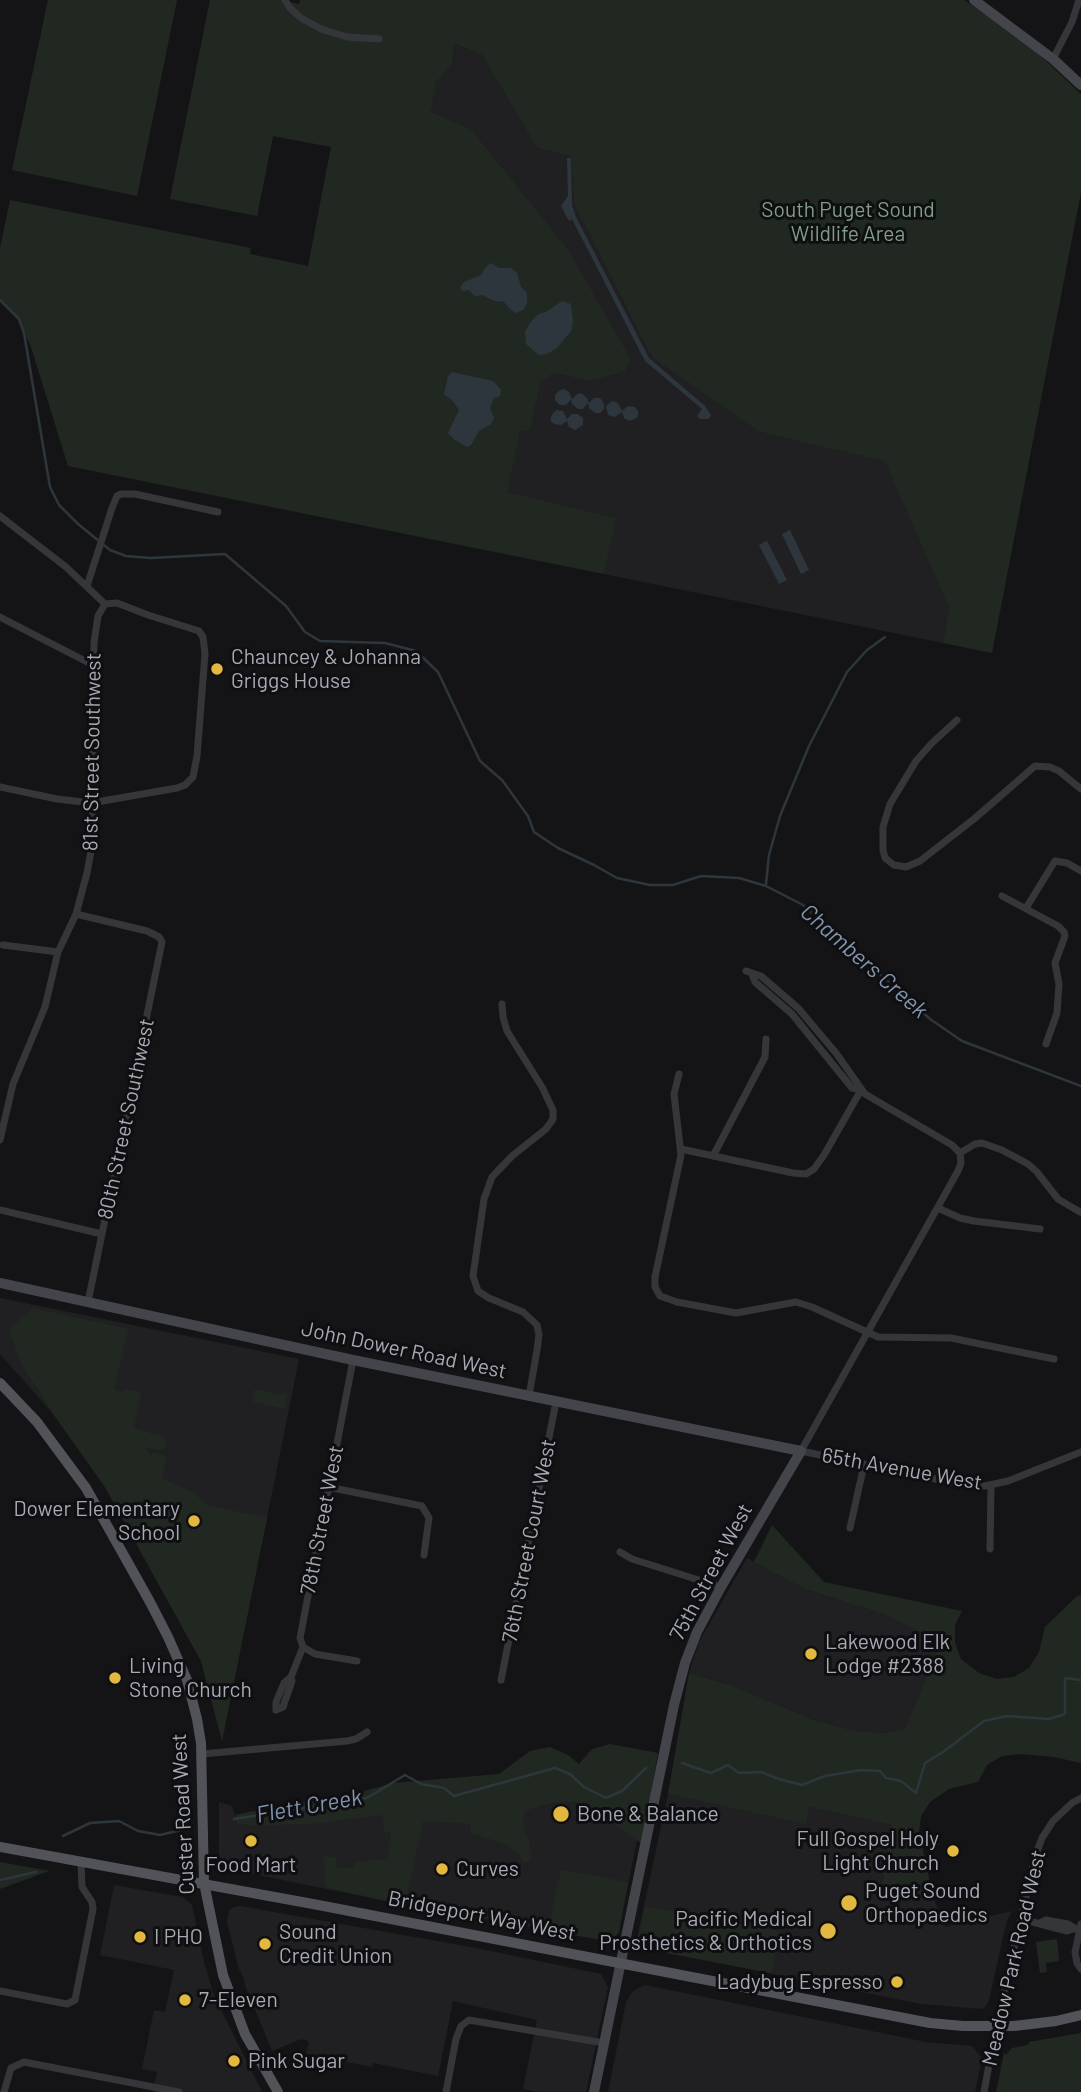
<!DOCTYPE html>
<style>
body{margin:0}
canvas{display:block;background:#141416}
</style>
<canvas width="1081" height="2092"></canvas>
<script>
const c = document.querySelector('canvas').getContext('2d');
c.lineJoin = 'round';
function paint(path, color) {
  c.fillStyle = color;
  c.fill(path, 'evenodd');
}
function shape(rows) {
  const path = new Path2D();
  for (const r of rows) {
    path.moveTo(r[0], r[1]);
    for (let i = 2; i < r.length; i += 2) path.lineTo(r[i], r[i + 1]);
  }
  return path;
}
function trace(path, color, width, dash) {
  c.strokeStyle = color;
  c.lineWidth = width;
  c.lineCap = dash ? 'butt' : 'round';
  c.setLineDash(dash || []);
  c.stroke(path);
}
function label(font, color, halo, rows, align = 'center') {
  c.font = font + ' Barlow,sans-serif';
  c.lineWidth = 6;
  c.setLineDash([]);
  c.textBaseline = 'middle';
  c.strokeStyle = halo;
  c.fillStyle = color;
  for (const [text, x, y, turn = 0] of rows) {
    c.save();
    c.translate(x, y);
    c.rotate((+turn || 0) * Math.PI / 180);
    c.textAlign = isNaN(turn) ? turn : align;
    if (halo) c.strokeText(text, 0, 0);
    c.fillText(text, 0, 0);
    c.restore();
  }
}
paint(shape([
 [454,43,482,55,537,148,571,155,574,203,760,432,885,460,949,608,943,643,604,574,615,518,506,492,520,432,530,428,541,382,554,373,589,381,567,248,471,129,431,112,436,82,452,64],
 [0,1298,299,1359,222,1741,201,1661,105,1487,54,1415,0,1354],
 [747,1558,803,1588,883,1614,943,1642,905,1730,886,1733,855,1731,814,1720,733,1686,689,1673,699,1642],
 [668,1794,805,1823,809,1807,893,1825,882,1887,933,1897,945,1927,1012,1911,1006,1924,989,2000,986,2006,981,2009,921,2004,641,1947,637,1938],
 [645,1798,619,1932,612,1940,608,1941,405,1905,234,1870,224,1867,219,1859,219,1802,232,1806,238,1824,253,1826,356,1811],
 [114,1885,182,1897,192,1905,204,1962,214,1996,262,2092,153,2092,157,2072,142,2069,154,2010,165,2012,174,1970,100,1955],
 [240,1906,476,1948,601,1974,608,1987,586,2092,538,2092,523,2089,537,2020,453,2001,438,2076,373,2063,372,2067,306,2054,309,2041,301,2039,272,2051,245,1985,244,1979,239,1969,227,1922,229,1911,232,1908],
 [645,1985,926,2042,972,2046,982,2058,975,2092,608,2092,626,2002,633,1991]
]), '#202022');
paint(shape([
 [48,0,177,0,137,196,12,170],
 [210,0,280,0,299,4,300,0,964,0,1027,43,1081,94,1081,192,992,653,943,643,949,608,885,461,760,432,652,357,574,203,571,156,537,148,482,55,454,43,452,64,436,82,431,112,471,129,567,248,630,358,625,371,589,381,554,373,541,382,530,429,520,432,507,492,616,518,604,574,68,466,31,347,19,321,0,302,0,248,10,200,251,248,250,254,308,266,331,147,273,136,257,216,170,199],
 [33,1308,128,1329,114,1390,124,1392,125,1389,141,1392,134,1428,163,1437,166,1442,165,1447,160,1450,148,1447,146,1449,150,1455,155,1452,166,1457,162,1478,194,1493,207,1505,267,1518,222,1741,201,1661,105,1487,54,1415,22,1365,9,1330],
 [255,1389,281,1395,282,1392,288,1394,284,1409,252,1401],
 [772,1525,824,1582,962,1611,955,1625,955,1643,961,1659,979,1673,997,1679,1014,1677,1029,1668,1039,1652,1045,1627,1076,1597,1081,1595,1081,1763,1054,1757,1021,1754,1002,1756,987,1765,978,1782,949,1789,930,1802,921,1816,919,1832,933,1897,882,1887,892,1825,809,1807,806,1824,668,1794,689,1673,733,1686,814,1720,855,1731,886,1733,905,1729,942,1642,883,1614,803,1588,754,1562],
 [610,1744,658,1753,642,1844,597,1811,587,1810,576,1802,555,1802,524,1811,523,1827,529,1841,531,1860,523,1863,520,1855,508,1845,471,1833,470,1824,423,1821,405,1905,325,1887,324,1857,336,1857,337,1868,354,1868,355,1862,388,1859,391,1833,384,1831,383,1816,376,1815,325,1823,253,1826,237,1824,235,1815,286,1804,343,1797,393,1783,499,1774,530,1751,550,1747,568,1755,579,1764,592,1749],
 [0,1862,49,1871,0,1889],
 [561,1870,628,1882,619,1932,612,1940,601,1940,548,1930],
 [645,1906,781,1932,771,1973,645,1949,638,1940],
 [1057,1939,1059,1961,1046,1963,1047,1972,1040,1973,1036,1942],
 [1081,2033,1081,2092,996,2092,1004,2053,1006,2055,1012,2048,1028,2045,1029,2042]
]), '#212822');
paint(shape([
 [567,158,571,158,572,205,576,217,649,358,705,406,711,415,709,419,700,419,697,416,702,409,645,361,572,219,569,221,561,206,568,196],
 [491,263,499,268,511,268,517,273,521,287,527,293,527,303,523,310,516,313,511,310,503,301,497,302,482,295,475,296,469,290,463,291,460,288,464,282,481,275,486,267],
 [562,301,571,304,573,322,571,331,557,348,547,354,539,355,526,344,525,332,530,323,538,314,546,312],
 [452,372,493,381,501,390,500,396,494,398,490,408,494,418,491,424,479,431,471,445,467,447,455,440,448,433,459,410,453,401,444,394,448,376],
 [564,389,569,392,572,399,577,394,581,393,587,398,589,403,594,398,600,398,604,403,604,409,600,413,595,413,589,408,588,403,583,409,578,409,572,404,571,399,566,405,560,405,555,400,555,395,560,390],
 [612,401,618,403,622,411,628,406,635,407,638,411,638,417,630,421,624,418,622,412,615,417,608,415,606,406],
 [556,410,563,411,567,419,572,414,578,414,583,418,583,425,575,430,569,427,567,421,561,425,554,424,551,421,551,416],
 [790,530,809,570,801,574,782,534],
 [767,541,787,580,779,584,759,545]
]), '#2e363d');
trace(shape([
 [0,300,19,319,24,333,50,487,59,505,78,524,110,550,126,556,151,558,225,554,286,606,305,632,320,641,385,643,416,651,438,672,480,761,502,780,528,816,534,832,558,848,594,865,617,878,650,885,673,885,701,876,739,878,766,886,803,905,930,1019,962,1041,1081,1086],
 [766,884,769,855,780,816,809,746,847,672,867,650,885,637],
 [682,1763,711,1773,728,1765,739,1773,761,1772,779,1779,802,1785,825,1776,861,1770,880,1771,886,1778,901,1781,916,1793,925,1763,943,1752,984,1721,1007,1716,1049,1719,1065,1714,1065,1678,1081,1680],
 [234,1819,367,1798,405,1775,421,1784,444,1788,454,1796,555,1768,570,1774,584,1787,606,1798,622,1791,646,1768],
 [63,1836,90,1823,119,1821,138,1831,160,1835,181,1830],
 [0,1880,36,1872]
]), '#2e363d', 2.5);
trace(shape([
 [285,0,290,8,301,18,321,29,347,37,379,39],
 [1053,59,1072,22,1079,0],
 [0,516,66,567,105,604,117,603,148,615,199,631,203,637,205,654,197,756,193,777,185,785,177,788,91,803,57,799,0,787],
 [87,586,112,508,117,496,121,494,135,494,218,512],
 [0,617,93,665],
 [957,720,931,744,916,761,890,804,883,827,883,850,885,858,894,865,906,867,920,861,974,819,1035,766,1050,767,1059,771,1081,789],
 [1002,896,1058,926,1064,932,1065,936,1055,963,1059,984,1057,1013,1046,1044],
 [1026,908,1055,861,1067,863,1081,871],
 [76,914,147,931,159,937,162,942,88,1302],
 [3,945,58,952],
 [746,971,761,976,798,1008,836,1053,865,1094,952,1145,960,1153],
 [752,974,755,982,792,1014,852,1088,861,1090],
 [502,1004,503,1017,507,1031,542,1087,553,1110,553,1119,546,1129,512,1156,492,1177,484,1199,473,1276,478,1291,489,1298,523,1312,537,1325,539,1335,537,1350,529,1396],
 [679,1074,674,1094,681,1155,655,1277,655,1287,660,1296,677,1302,736,1313,796,1302,812,1307,878,1337,951,1338,1054,1359],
 [0,1140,13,1084,45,1007,58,952,76,914,87,873,92,846,94,643,98,616,105,604],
 [681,1149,793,1173,806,1174,814,1169,824,1155,861,1090],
 [960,1153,961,1163,958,1171,801,1451,950,1482,985,1486,1008,1481,1081,1452],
 [960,1153,975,1144,982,1143,1002,1150,1028,1164,1037,1172,1058,1199,1080,1212],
 [713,1156,765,1057,766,1039],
 [938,1208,960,1218,974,1221,1040,1229],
 [0,1210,102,1234],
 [328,1487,422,1506,429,1518,424,1555],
 [850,1528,864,1465],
 [990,1549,991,1486],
 [620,1552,632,1559,721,1587],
 [303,1647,315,1654,357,1661],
 [501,1680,556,1402],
 [276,1710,283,1707,292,1681,291,1677,303,1647,300,1638,353,1360],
 [276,1710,276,1702,284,1683,291,1677],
 [202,1754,347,1741,356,1739,367,1732],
 [1021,1919,1067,1931,1073,1929],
 [1040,1923,1046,1920,1068,1924,1076,1929],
 [1081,1924,1075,1952,1077,1963,1081,1969],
 [0,1991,67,2004,75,2000,93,1909,92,1902,82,1887,81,1863],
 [4,2092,11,2068,24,2062,179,2092],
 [446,2092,456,2039,461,2026,469,2020,604,2043],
 [984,2092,996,2027,1035,1857,1042,1838,1053,1821,1072,1803,1081,1798]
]), '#35363a', 7);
trace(shape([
 [974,0,1053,59,1081,85],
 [0,1283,353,1360,801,1451,721,1587,697,1632,685,1663,674,1705,594,2092]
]), '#44454a', 10);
trace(shape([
 [0,1383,37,1422,86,1488,150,1602,168,1637,187,1680,197,1719,201,1743,204,1883,223,1975,245,2034,278,2092],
 [0,1847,313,1904,930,2023,963,2026,1014,2026,1056,2021,1081,2015]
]), '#525359', 10);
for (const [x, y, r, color] of [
 [217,669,7,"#e2b840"],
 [194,1521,7,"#e2b840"],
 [811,1654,7,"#e2b840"],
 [115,1678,7,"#e2b840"],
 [561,1814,9,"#e2b840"],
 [251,1841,7,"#e2b840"],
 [953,1851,7,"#e2b840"],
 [442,1869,7,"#e2b840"],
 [849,1903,9,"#e2b840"],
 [828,1931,9,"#e2b840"],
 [140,1937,7,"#e2b840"],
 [265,1944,7,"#e2b840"],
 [897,1982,7,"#e2b840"],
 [185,2000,7,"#e2b840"],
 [234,2061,7,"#e2b840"]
]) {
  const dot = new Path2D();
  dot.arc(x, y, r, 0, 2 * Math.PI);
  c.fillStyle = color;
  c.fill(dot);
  trace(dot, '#0f0f11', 2.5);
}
label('21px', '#7f9e84', '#0f0f11', [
 ["South Puget Sound",848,210],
 ["Wildlife Area",848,234]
]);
label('21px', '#a7aab5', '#0f0f11', [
 ["Chauncey & Johanna",231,657],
 ["Griggs House",231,681],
 ["Dower Elementary",180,1509,"right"],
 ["School",180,1533,"right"],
 ["Lakewood Elk",825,1642],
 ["Lodge #2388",825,1666],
 ["Living",129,1666],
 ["Stone Church",129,1690],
 ["Bone & Balance",577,1814],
 ["Full Gospel Holy",939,1839,"right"],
 ["Light Church",939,1863,"right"],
 ["Food Mart",251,1865,"center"],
 ["Curves",456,1869],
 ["Puget Sound",865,1891],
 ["Orthopaedics",865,1915],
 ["Pacific Medical",812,1919,"right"],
 ["Prosthetics & Orthotics",812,1943,"right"],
 ["Sound",279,1932],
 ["Credit Union",279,1956],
 ["I PHO",154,1937],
 ["Ladybug Espresso",883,1982,"right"],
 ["7-Eleven",199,2000],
 ["Pink Sugar",248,2061]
], 'left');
label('21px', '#a7aab5', '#0f0f11', [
 ["81st Street Southwest",92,752,-89],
 ["80th Street Southwest",126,1119,-78],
 ["John Dower Road West",404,1350,12],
 ["65th Avenue West",902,1469,10],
 ["78th Street West",322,1520,-79],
 ["76th Street Court West",529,1541,-79],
 ["75th Street West",711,1572,-62],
 ["Custer Road West",183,1814,-93],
 ["Bridgeport Way West",482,1916,11],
 ["Meadow Park Road West",1014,1958,-77]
]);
label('italic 23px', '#8195ad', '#0f0f11', [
 ["Chambers Creek",864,961,41],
 ["Flett Creek",309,1806,-10]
]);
</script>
